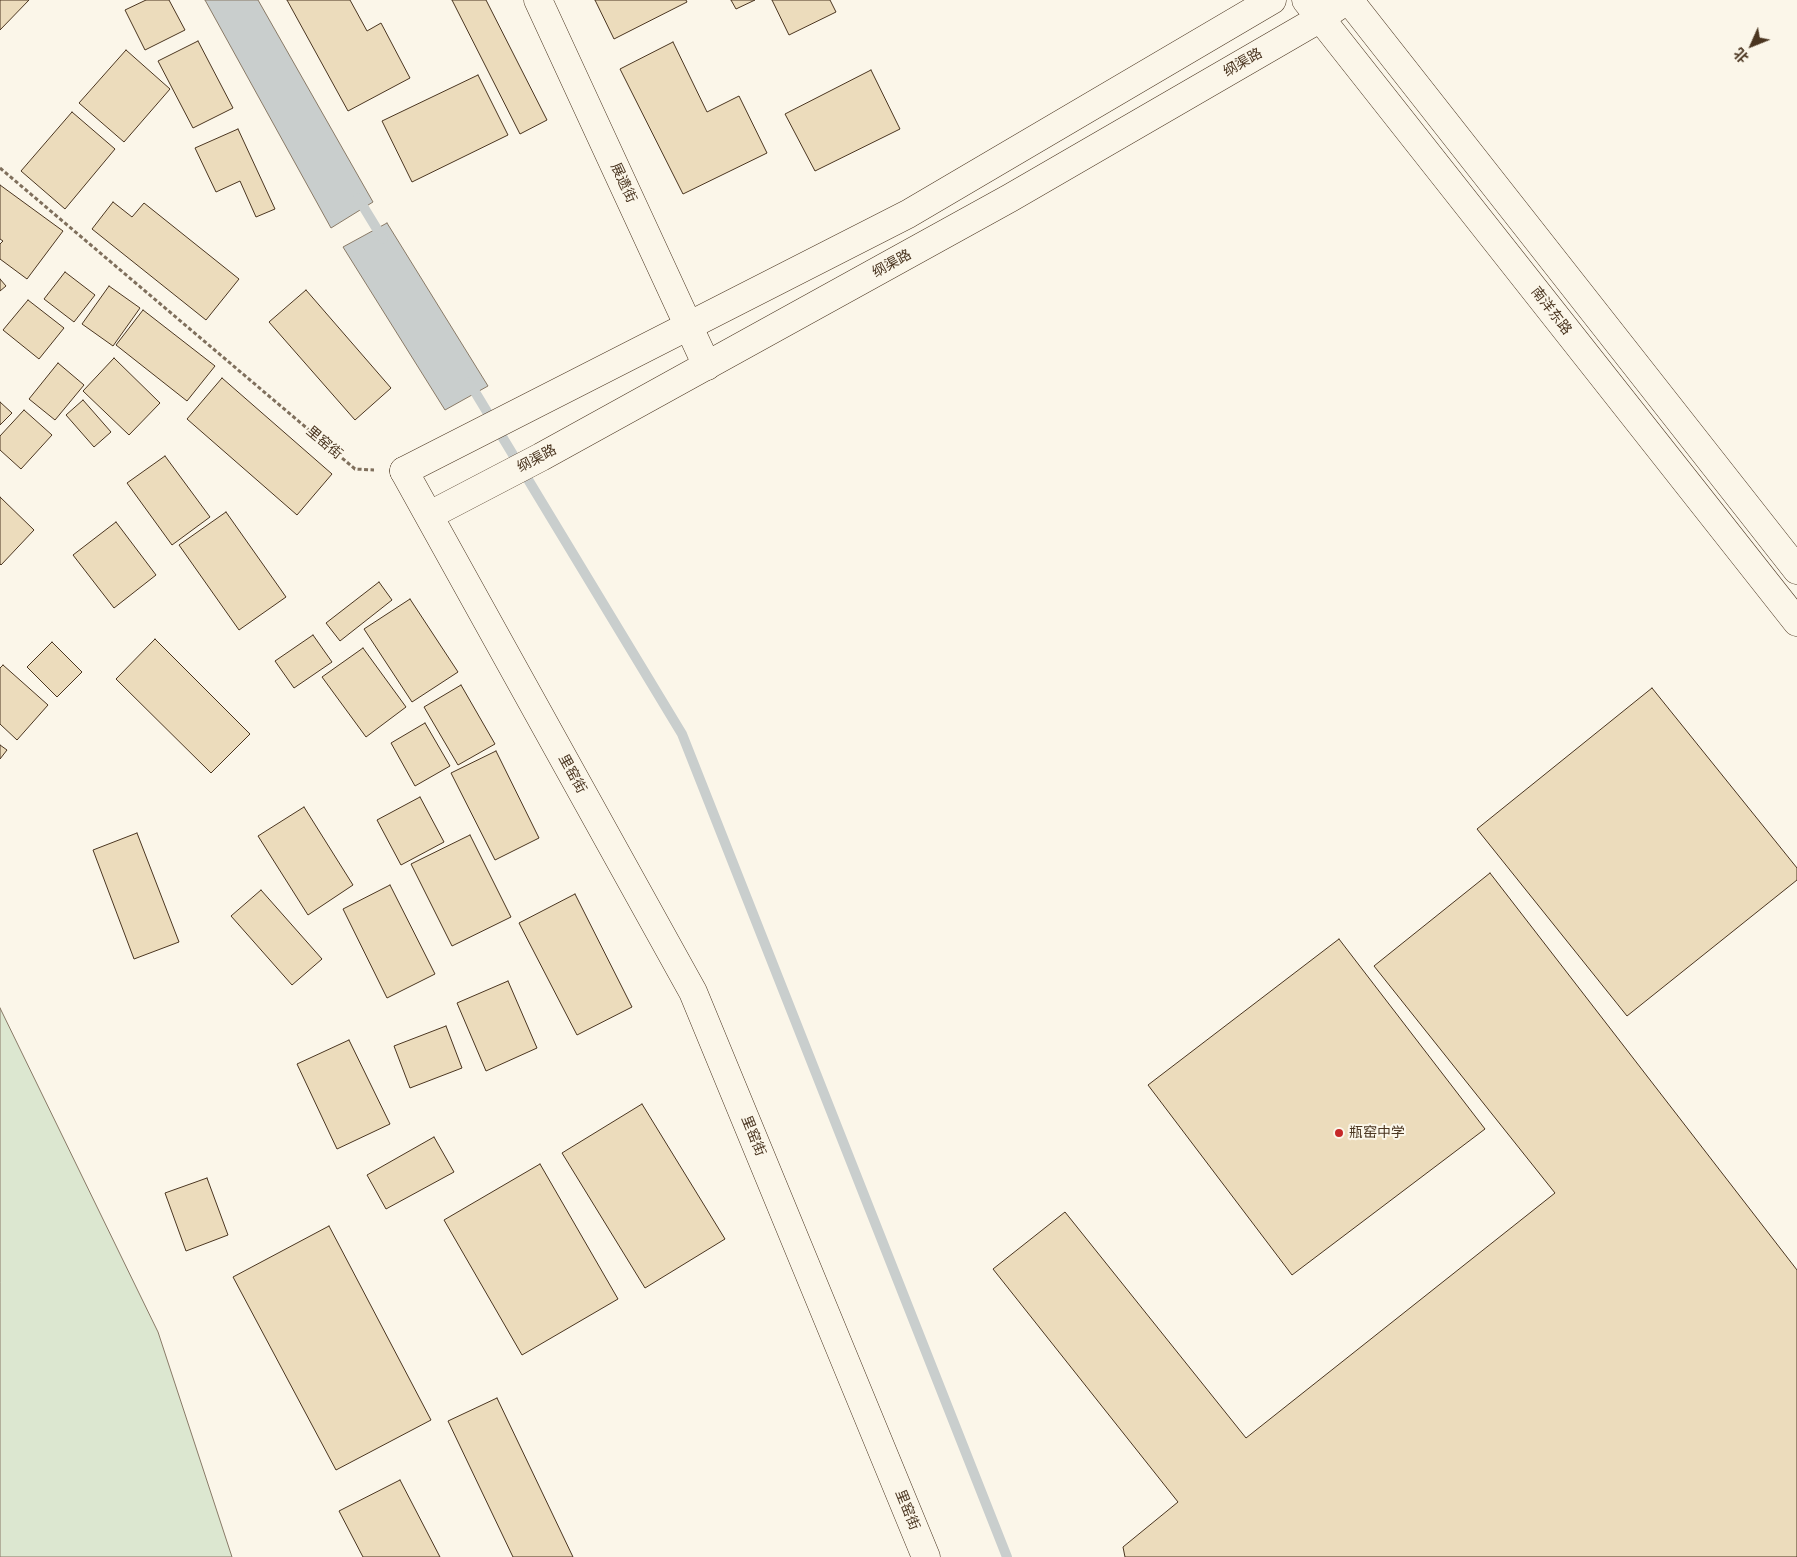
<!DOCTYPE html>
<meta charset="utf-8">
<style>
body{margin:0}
#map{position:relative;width:1797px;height:1557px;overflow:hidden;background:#fbf6e9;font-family:Arial,"Noto Sans SC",sans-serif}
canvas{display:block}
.north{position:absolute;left:1727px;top:20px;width:50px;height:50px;-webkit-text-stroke:4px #fbf6e9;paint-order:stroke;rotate:226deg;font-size:14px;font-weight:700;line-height:20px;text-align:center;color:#4a3520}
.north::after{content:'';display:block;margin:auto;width:18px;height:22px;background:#4a3520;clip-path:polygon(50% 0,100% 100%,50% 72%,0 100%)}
</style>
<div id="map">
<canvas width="1797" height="1557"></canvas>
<div class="north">北</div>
</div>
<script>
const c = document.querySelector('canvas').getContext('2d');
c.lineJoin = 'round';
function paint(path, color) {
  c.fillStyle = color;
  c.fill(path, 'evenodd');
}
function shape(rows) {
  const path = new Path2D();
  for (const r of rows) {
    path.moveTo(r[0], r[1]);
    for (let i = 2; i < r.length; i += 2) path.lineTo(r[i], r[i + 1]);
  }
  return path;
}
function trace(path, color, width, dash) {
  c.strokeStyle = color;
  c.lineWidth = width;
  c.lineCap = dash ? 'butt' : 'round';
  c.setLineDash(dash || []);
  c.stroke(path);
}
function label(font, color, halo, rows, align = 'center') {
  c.font = font + ' Arial,"Noto Sans SC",sans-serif';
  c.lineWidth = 4;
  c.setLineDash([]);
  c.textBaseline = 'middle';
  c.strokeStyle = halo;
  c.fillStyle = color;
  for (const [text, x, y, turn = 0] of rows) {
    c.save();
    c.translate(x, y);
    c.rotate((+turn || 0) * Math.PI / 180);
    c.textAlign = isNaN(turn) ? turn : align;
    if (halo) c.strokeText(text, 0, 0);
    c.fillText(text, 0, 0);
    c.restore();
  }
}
const green = shape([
 [0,1008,158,1332,232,1557,0,1557,0,1008]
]);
paint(green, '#dce7d0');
trace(green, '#887966', 1);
const water = shape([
 [205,0,258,0,373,202,331,228,205,0],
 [387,223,488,386,445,410,343,247,387,223]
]);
paint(water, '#c9cecd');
trace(water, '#887966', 1);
trace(shape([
 [358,198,383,239],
 [469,382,682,734,1007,1557]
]), '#c9cecd', 10);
const building = shape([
 [0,0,29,0,0,30,0,0],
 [146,0,169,0,185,30,145,50,125,10,146,0],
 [287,0,350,0,367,31,381,23,410,78,348,111,287,0],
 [452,0,486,0,547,120,520,134,452,0],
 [595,0,686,0,687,2,614,39,595,0],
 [731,0,755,0,736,9,731,0],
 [772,0,830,0,836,12,789,35,772,0],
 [198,41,233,108,193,128,158,61,198,41],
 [673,42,707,112,739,96,767,153,683,194,620,69,673,42],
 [126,50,170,89,124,142,79,103,126,50],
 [871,70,900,129,815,171,785,114,871,70],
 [478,75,508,135,412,182,382,121,478,75],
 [72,112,115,149,65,209,21,171,72,112],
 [238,129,275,209,256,217,240,181,216,192,195,148,238,129],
 [0,185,63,231,27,279,0,259,0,244,3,241,0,239,0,185],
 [113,202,132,217,144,203,239,279,206,320,92,229,113,202],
 [65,272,95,295,74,322,44,299,65,272],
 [0,279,6,286,0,291,0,279],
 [109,286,140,308,113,346,82,324,109,286],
 [306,290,391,388,355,420,269,322,306,290],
 [28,300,64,328,39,359,3,330,28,300],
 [143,310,215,366,187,401,116,345,143,310],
 [114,358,160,403,129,435,83,391,114,358],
 [58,363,84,385,55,420,29,399,58,363],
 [222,378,332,474,297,515,187,419,222,378],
 [83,400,111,432,94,447,66,415,83,400],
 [0,402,12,413,0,425,0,402],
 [24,410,52,435,21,469,0,450,0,436,24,410],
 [165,456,210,517,172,545,127,483,165,456],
 [0,497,34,530,1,565,0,564,0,497],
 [226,512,286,597,239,630,179,545,226,512],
 [116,522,156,575,114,608,73,555,116,522],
 [379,582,392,600,340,641,326,623,379,582],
 [410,599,458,672,412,702,364,629,410,599],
 [313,635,332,662,294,688,275,661,313,635],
 [155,639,250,734,211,773,116,679,155,639],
 [52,642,82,672,57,697,27,667,52,642],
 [363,648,406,707,366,737,322,677,363,648],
 [3,665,48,705,17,740,0,724,0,668,3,665],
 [461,685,495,744,458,765,424,707,461,685],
 [1652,688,1797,868,1797,880,1627,1016,1477,829,1652,688],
 [425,723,450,766,415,786,391,743,425,723],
 [0,745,7,750,0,759,0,745],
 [496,751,539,838,495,860,451,773,496,751],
 [420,797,444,842,401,865,377,820,420,797],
 [304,807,353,885,308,915,258,836,304,807],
 [137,833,179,942,134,959,93,850,137,833],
 [470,835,511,917,452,946,411,864,470,835],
 [1490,873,1797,1270,1797,1557,1125,1557,1123,1547,1178,1502,993,1269,1065,1212,1246,1438,1555,1193,1374,966,1490,873],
 [390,885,435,974,387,998,343,909,390,885],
 [261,890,322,959,292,985,231,916,261,890],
 [575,894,632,1007,577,1035,519,923,575,894],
 [1339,939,1485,1129,1292,1275,1148,1085,1339,939],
 [508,981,537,1048,486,1071,457,1003,508,981],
 [446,1026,462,1068,410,1088,394,1046,446,1026],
 [349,1040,390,1124,337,1149,297,1064,349,1040],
 [642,1104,725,1239,645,1288,562,1153,642,1104],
 [434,1137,454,1172,386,1209,367,1175,434,1137],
 [540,1164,618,1299,522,1355,444,1220,540,1164],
 [207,1178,228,1235,186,1251,165,1193,207,1178],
 [329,1226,431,1420,336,1470,233,1277,329,1226],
 [497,1398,573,1557,513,1557,448,1421,497,1398],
 [400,1480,440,1557,363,1557,339,1511,400,1480]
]);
paint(building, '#ecdcbc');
trace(building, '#4a3520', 1);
const minor = shape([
 [538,0,707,366],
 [404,471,693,992,926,1557]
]);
const tertiary = shape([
 [1306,0,1797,622],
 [1349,0,1797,570],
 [404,471,908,214,1272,0],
 [430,515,541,457,1010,198,1319,19,1347,0]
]);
trace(minor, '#4a3520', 29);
trace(tertiary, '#4a3520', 29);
trace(shape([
 [0,168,355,469,374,470]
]), '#7f6f5c', 3, [4, 2.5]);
trace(minor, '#fbf6e9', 28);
trace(tertiary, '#fbf6e9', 28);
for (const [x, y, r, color] of [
 [1339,1133,5,"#c62828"]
]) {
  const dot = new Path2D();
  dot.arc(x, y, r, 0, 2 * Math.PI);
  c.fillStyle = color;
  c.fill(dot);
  trace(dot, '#fbf6e9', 2);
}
label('14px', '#4a3520', '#fbf6e9', [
 ["纲渠路",1243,63,-30],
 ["展遗街",623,183,65],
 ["纲渠路",892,264,-29],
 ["南洋东路",1551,311,52],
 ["里窑街",324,443,40],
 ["纲渠路",537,459,-28],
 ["里窑街",572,774,61],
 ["里窑街",753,1136,68],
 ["里窑街",907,1510,68]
]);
label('14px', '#4a3520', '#fbf6e9', [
 ["瓶窑中学",1349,1133]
], 'left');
</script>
